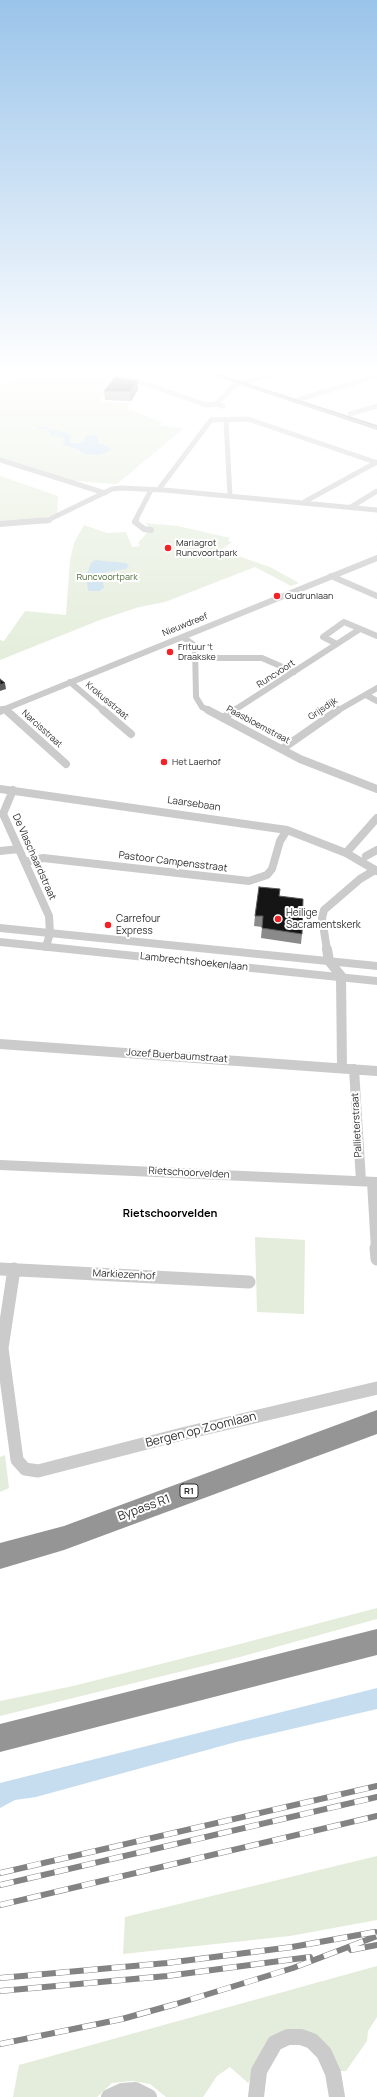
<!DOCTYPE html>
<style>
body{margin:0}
canvas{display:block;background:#fff}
</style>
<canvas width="377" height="2097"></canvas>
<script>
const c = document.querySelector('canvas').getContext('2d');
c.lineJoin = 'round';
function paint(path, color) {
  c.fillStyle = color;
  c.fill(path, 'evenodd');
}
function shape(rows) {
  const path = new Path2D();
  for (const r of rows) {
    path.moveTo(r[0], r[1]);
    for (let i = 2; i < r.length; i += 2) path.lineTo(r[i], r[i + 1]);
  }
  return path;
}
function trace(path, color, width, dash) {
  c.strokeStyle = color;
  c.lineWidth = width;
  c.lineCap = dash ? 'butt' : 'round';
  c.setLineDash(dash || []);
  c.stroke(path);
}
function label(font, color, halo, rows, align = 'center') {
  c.font = font + ' Manrope,sans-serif';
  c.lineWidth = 4;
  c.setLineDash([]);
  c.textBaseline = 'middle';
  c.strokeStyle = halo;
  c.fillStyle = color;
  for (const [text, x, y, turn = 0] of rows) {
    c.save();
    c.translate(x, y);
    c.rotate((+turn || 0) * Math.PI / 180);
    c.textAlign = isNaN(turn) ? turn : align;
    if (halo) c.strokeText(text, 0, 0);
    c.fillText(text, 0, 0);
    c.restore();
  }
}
paint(shape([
 [43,369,88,369,126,380,101,389,106,394,100,400,103,402,129,403,128,409,163,422,158,425,184,428,117,484,74,481,0,459,0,385],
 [0,476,58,496,57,514,35,520,0,521],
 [145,523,178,526,230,538,228,541,232,542,221,550,270,567,299,583,291,586,255,567,165,602,139,607,100,620,0,660,0,640,4,641,25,611,66,615,70,560,74,543,84,525,107,533,126,532,132,547,140,546,138,543,151,528],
 [255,1237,305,1240,304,1314,257,1312],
 [5,1455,9,1488,0,1492,0,1457],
 [377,1608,377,1619,240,1657,0,1716,0,1701,73,1686,236,1645],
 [377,1856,377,1920,290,1936,123,1954,125,1917],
 [377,1966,377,2017,368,2031,367,2041,346,2071,340,2071,290,2032,255,2071,248,2083,230,2067,217,2076,203,2097,166,2097,150,2084,132,2081,112,2083,97,2097,13,2097,19,2065]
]), '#e4eddb');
paint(shape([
 [39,426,67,433,71,437,70,443,80,443,84,440,86,436,96,435,98,438,98,443,108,446,111,450,100,455,85,454,75,448,63,445,64,438,50,435,49,430,37,428],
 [95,560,126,563,129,566,126,569,106,572,102,578,104,588,99,591,90,591,88,590,86,577,91,563],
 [377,1688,377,1709,236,1742,36,1797,15,1800,0,1808,0,1783]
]), '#c5ddee');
trace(shape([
 [104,369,206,405,216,404,223,406],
 [300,399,377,376],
 [216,404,236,384,240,383],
 [350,414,377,406],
 [226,421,230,496],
 [0,460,105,493],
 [159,489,211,420,248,419,375,462],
 [304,502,377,462],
 [351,507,377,491],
 [46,521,112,489,121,488,164,490,377,510],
 [135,521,151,490]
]), '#cbcbcb', 5);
trace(shape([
 [136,520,135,522,144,529,151,530],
 [0,524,49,520],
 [331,576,377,596],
 [183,637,195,646,196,697,202,707,210,711],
 [337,644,323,637,344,622,377,636],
 [195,658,262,658,294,672],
 [70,682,104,711],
 [366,695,377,701],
 [5,709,7,711],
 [0,711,377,558],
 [233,711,360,629],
 [337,711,377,688]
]), '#cbcbcb', 6);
trace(shape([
 [6,710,66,764],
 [103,710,131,734],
 [208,710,300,759,377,789],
 [0,711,2,710],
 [223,718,235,710],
 [282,749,338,710],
 [0,789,287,830,346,853,377,871],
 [13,790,3,814,49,916,50,933,46,947],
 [0,851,19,849],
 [346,853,377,818],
 [366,856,377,850],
 [25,862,43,858,249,881,267,875,272,869,280,841,287,830],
 [327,950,322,918,324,910,360,879,375,870]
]), '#cbcbcb', 8);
trace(shape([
 [327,949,329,961,341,976,342,1068],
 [0,1044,377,1071],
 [354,1069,361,1181],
 [0,1165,377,1182],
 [372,1182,376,1249]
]), '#cbcbcb', 10);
trace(shape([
 [376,1248,377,1259],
 [0,1269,249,1282],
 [14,1269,2,1348,17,1460,25,1469,38,1471,182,1434,377,1388]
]), '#cbcbcb', 13);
trace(shape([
 [109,2097,122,2091,135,2090,149,2097],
 [256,2097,259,2071,275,2043,288,2037,301,2037,312,2041,324,2053,333,2073,337,2097]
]), '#cbcbcb', 16);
paint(shape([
 [0,924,377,962,377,970,0,932,0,924],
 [0,938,377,977,377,985,0,946,0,938]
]), '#cbcbcb');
paint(shape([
 [290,369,301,369,240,385,237,383,290,369]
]), '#b8b8b8');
paint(shape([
 [192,369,204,369,377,425,377,430,192,369]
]), '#a6a6a6');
paint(shape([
 [377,1410,377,1434,64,1550,0,1569,0,1543,64,1526,377,1410],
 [377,1629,377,1655,0,1752,0,1724,377,1629]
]), '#959595');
trace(shape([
 [200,369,377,426]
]), '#838383', 1);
const rail = shape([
 [0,1873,377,1786],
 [0,1885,377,1797],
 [0,1905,377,1816],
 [351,1950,377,1945],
 [0,1978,167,1963,292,1947,375,1932],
 [0,1991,167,1976,310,1957],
 [0,2044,122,2019,176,2004,293,1968,377,1936]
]);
trace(rail, '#838383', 6);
trace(rail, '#fff', 5, [14]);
paint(shape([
 [138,381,138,390,131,401,105,400,104,391],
 [279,896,302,934,301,944,261,938,262,927,254,926,255,916]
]), '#8a8a8a');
paint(shape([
 [138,381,138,390,131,401,130,392],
 [5,683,6,689,0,691,0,685]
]), '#5b5b5b');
const building = shape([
 [115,377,138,381,130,392,104,391,115,377],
 [0,679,5,683,0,685,0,679],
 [259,887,280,889,279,896,303,899,302,934,262,928,263,916,255,916,259,887]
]);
paint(building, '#151515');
trace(building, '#5b5b5b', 1);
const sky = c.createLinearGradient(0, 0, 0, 663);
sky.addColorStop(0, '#9ac4ea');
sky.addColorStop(0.56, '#fff');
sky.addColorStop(1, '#ffffff00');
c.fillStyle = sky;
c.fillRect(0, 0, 377, 663);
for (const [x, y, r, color] of [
 [168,548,4,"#f32228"],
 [277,596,4,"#f32228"],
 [170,652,4,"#f32228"],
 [164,762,4,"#f32228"],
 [278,919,4,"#f32228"],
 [108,925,4,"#f32228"]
]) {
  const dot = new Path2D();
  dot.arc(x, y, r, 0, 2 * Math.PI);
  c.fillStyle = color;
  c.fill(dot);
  trace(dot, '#fff', 1.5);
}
label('9px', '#2e2e2e', '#fff', [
 ["Mariagrot",176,543],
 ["Runcvoortpark",176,553],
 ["Gudrunlaan",285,596],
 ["Frituur 't",178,647],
 ["Draakske",178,657],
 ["Het Laerhof",172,762]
], 'left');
label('9px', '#4f6e38', '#fff', [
 ["Runcvoortpark",107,577]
]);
label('9px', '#2e2e2e', '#fff', [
 ["Nieuwdreef",185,625,-22],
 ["Runcvoort",276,674,-33],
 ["Krokusstraat",107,701,40],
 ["Grijsdijk",323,709,-34],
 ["Paasbloemstraat",258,725,28],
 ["Narcisstraat",42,729,42]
]);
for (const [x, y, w] of [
 [189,1491,18]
]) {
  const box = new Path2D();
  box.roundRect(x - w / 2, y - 7, w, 14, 3);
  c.fillStyle = '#fff';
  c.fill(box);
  trace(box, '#2e2e2e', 1);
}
label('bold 9px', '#2e2e2e', null, [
 ["R1",189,1491]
]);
label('10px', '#2e2e2e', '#fff', [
 ["Laarsebaan",194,804,8],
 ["De Vlaschaardstraat",34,857,66],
 ["Pastoor Campensstraat",173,862,7],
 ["Lambrechtshoekenlaan",194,962,6],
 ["Jozef Buerbaumstraat",177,1056,4],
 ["Pallieterstraat",357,1125,-93],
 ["Rietschoorvelden",189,1173,3],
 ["Markiezenhof",124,1275,3]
]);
label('10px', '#2e2e2e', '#fff', [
 ["Heilige",286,913],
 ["Sacramentskerk",286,925],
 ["Carrefour",116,919],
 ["Express",116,931]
], 'left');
label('bold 11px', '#000', '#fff', [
 ["Rietschoorvelden",170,1214]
]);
label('12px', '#2e2e2e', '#fff', [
 ["Bergen op Zoomlaan",201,1430,-14],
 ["Bypass R1",144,1508,-20]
]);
</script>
